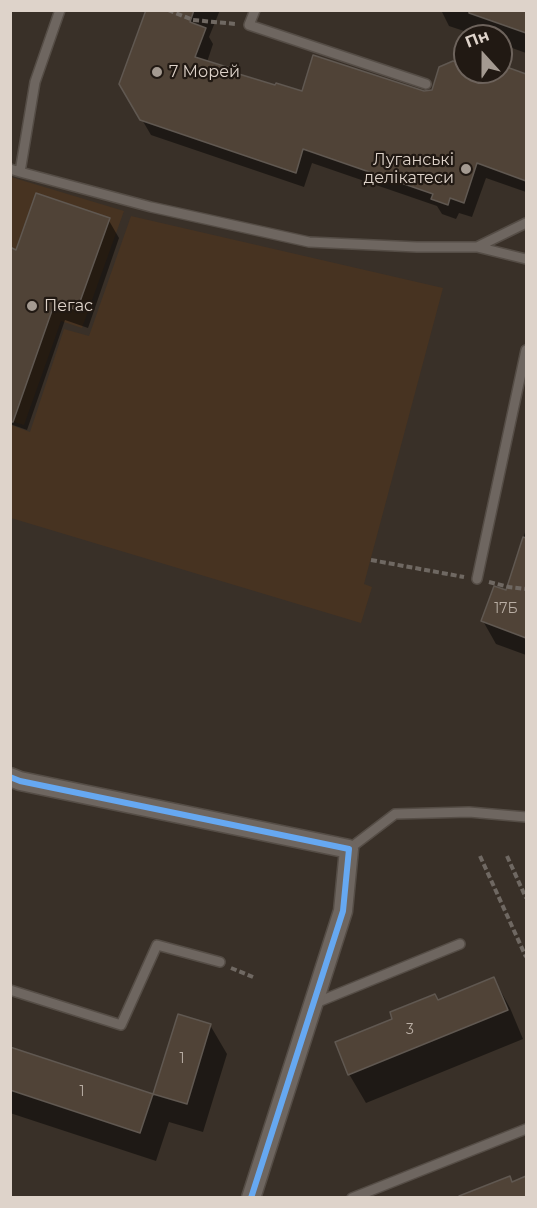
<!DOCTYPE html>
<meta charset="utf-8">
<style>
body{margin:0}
#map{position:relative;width:537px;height:1208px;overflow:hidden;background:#393028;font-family:Montserrat,sans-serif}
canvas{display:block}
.frame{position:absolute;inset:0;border:12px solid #ded3ca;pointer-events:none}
.north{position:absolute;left:453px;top:24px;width:60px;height:60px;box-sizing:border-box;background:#211913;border:2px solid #6d635c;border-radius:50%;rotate:339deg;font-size:16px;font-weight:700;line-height:24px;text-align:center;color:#ded3ca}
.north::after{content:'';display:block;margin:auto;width:21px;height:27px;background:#a49a91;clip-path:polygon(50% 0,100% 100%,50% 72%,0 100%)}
</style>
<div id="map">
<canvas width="537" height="1208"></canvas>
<div class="frame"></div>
<div class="north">Пн</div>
</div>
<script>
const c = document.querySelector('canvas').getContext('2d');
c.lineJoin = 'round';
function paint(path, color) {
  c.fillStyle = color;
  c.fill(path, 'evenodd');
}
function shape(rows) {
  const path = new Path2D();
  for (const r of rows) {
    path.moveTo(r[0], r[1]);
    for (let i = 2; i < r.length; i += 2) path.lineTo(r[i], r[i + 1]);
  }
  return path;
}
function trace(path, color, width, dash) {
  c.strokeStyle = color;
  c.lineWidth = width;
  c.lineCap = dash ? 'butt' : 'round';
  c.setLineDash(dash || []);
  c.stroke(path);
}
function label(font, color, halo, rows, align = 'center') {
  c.font = font + ' Montserrat,sans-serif';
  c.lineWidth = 4.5;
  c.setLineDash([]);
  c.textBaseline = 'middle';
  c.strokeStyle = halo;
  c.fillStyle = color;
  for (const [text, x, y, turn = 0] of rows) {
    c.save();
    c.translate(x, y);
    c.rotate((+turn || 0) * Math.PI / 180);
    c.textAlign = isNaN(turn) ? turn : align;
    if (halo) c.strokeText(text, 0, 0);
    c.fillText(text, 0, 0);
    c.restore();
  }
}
paint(shape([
 [11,177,124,211,82,328,61,321,24,425,11,421],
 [131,216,443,288,364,584,372,587,361,623,11,518,11,425,30,432,64,329,89,336]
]), '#473321');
paint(shape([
 [161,10,220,10,209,37,213,44,207,62,229,69,232,73,303,93,433,92,465,67,465,72,501,72,501,67,526,76,526,192,486,178,472,217,459,213,456,219,442,214,437,206,312,163,304,187,151,135,121,84],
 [441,10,526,10,526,53,501,44,501,36,479,36,449,26],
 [108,219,119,238,88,328,65,320,27,430,10,424,10,254],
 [526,529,526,655,496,644,483,621,507,592],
 [494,979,510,1008,523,1039,366,1103,349,1074,438,1002],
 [179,1016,210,1025,227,1054,203,1132,169,1122,156,1161,10,1113,10,1049,154,1096],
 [526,1178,526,1198,464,1198,463,1196,513,1183]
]), '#0007');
const building = shape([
 [146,10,194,10,190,22,206,28,195,57,230,68,229,71,275,85,276,83,302,91,313,55,424,91,432,90,439,67,453,61,465,65,465,72,501,72,501,65,526,74,526,181,477,163,464,203,450,198,448,205,431,199,433,194,303,149,296,173,140,120,119,84,146,10],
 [469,10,526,10,526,33,469,13,469,10],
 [36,193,110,218,77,310,55,302,13,422,10,422,10,247,16,250,36,193],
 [523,537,526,538,526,638,481,621,494,586,506,590,523,537],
 [494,977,508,1010,348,1075,335,1042,392,1019,390,1012,435,994,438,1000,494,977],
 [178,1014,211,1024,187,1104,153,1094,178,1014],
 [10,1047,153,1094,140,1133,10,1090,10,1047],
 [510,1176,512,1182,526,1176,526,1197,460,1197,459,1196,510,1176]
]);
paint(building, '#504337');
trace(building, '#605851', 1.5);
const service = shape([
 [255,10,249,25,426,84],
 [10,169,20,172,35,82,60,10],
 [20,172,151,207,309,242,417,247,477,247,526,259],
 [477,247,526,223],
 [477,579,526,350],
 [349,849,395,814,469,812,526,817],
 [10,990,121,1025,157,945,220,962],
 [313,1004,460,944],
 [352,1198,526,1129]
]);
const minor = shape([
 [10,777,20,781,349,849,343,911,251,1198]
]);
trace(service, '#554d46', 12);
trace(minor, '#554d46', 21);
trace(shape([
 [168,10,193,20,236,24],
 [371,560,464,577],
 [489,582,509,587,526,589],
 [480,856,526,957],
 [507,856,526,898],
 [231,968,253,977]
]), '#6f6862', 4, [6, 3]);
trace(service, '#6e6660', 9);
trace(minor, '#6e6660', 18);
trace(shape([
 [10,777,20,781,349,849,343,911,251,1198]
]), '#66a8f1', 6);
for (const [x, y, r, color] of [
 [157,72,6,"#a49a91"],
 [466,169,6,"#a49a91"],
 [32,306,6,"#a49a91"]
]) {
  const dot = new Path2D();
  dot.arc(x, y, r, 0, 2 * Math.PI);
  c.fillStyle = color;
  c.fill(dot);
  trace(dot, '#211913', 2);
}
label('14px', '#baafa5', null, [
 ["17Б",506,609],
 ["3",410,1030],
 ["1",182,1059],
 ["1",82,1092]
]);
label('16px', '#ded3ca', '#211913', [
 ["7 Морей",169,72],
 ["Луганські",454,160,"right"],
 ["делікатеси",454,178,"right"],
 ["Пегас",44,306]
], 'left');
</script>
